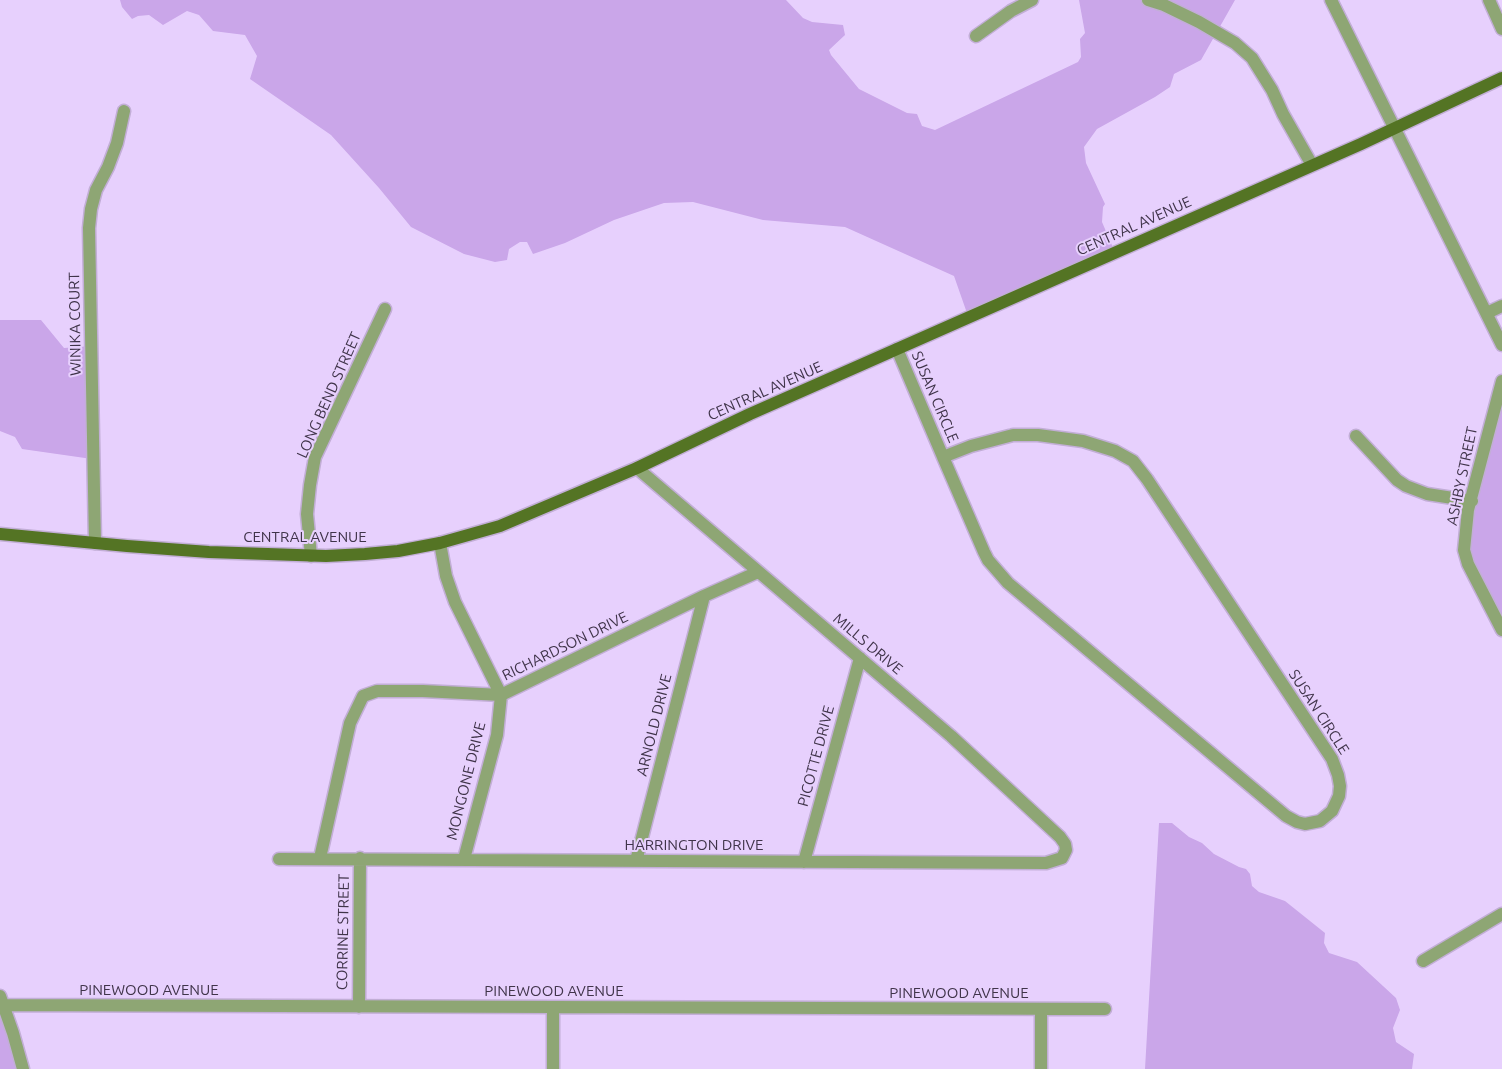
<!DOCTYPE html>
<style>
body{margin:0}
canvas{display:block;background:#e7d0fd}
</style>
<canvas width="1502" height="1069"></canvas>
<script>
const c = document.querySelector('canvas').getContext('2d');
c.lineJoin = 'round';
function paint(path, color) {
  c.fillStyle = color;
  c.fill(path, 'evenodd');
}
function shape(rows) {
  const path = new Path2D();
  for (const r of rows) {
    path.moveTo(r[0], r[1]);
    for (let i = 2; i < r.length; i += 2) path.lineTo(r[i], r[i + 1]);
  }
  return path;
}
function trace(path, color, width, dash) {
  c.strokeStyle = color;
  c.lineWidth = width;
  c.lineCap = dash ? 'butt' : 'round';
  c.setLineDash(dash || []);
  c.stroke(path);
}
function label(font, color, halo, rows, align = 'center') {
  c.font = font + ' Ubuntu,sans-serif';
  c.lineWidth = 4;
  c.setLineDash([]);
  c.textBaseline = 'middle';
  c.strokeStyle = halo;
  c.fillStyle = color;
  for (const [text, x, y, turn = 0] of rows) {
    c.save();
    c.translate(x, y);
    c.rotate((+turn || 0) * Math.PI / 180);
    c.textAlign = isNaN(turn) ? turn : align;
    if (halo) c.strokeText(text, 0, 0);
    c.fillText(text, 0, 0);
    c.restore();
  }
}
paint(shape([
 [120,0,786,0,803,18,812,22,843,25,845,35,829,50,831,55,859,89,907,113,917,114,922,126,935,130,1078,62,1081,57,1080,39,1085,33,1079,0,1235,0,1201,60,1174,74,1170,87,1155,97,1097,129,1084,147,1086,163,1105,204,1103,207,1102,222,1114,250,968,316,954,276,845,227,763,220,693,202,664,203,614,220,565,243,533,254,527,242,520,242,509,249,507,260,495,262,464,254,411,227,379,188,331,135,250,79,257,56,245,35,213,31,199,15,187,11,163,25,149,15,138,16,132,19,122,7],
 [0,320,41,320,64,348,91,346,92,459,22,449,15,437,0,431],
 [1496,408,1502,410,1502,626,1467,557,1469,506],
 [1159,823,1172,823,1189,837,1202,843,1214,854,1239,867,1246,869,1250,874,1252,886,1259,892,1285,901,1325,933,1324,943,1329,953,1357,962,1396,998,1400,1010,1393,1028,1396,1042,1414,1054,1412,1069,1145,1069],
 [0,994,24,1069,0,1069]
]), '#caa6e9');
const minor = shape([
 [1148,0,1164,5,1199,22,1235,43,1252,58,1272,90,1283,114,1312,165],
 [1331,0,1502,345],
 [1489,0,1502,29],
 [976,36,1011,11,1032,0],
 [1487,313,1502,306],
 [897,349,943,457],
 [1502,381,1468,510,1464,550,1468,564,1502,630],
 [1013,435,1038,435,1083,441,1115,451,1133,461,1147,479,1332,759,1338,775,1340,786,1339,796,1332,811,1320,821,1305,824,1297,822,1286,816,1008,583,988,560,984,552,943,457,971,446,1013,435],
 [1356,436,1397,480,1406,486,1427,494,1472,501],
 [95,543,89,228,91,209,96,190,108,167,117,143,124,111],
 [440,543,446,576,455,602,501,695,497,735,464,859],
 [311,556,307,514,310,485,315,457,385,309],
 [320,858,350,723,363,696,377,691,423,691,501,695,704,596,758,572],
 [279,859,1046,863,1062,858,1066,850,1065,844,1060,837,951,736,637,468],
 [636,861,704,596],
 [804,862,860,658],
 [1423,961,1502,914],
 [0,996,13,1033,23,1069],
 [4,1005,1105,1009],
 [359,1007,360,858],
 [1041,1009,1041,1069],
 [553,1069,553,1007]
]);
const major = shape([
 [0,534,127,546,209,552,326,556,365,554,398,551,440,543,500,526,637,468,750,414,1361,144,1502,78]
]);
trace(minor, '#c2aed6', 15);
trace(major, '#c2aed6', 15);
trace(minor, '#8ea674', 12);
trace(major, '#547424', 12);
label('15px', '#40344a', '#e7d0fd', [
 ["CENTRAL AVENUE",1134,226,-24],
 ["WINIKA COURT",75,324,-91],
 ["CENTRAL AVENUE",765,391,-24],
 ["LONG BEND STREET",329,395,-66],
 ["SUSAN CIRCLE",935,397,67],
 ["ASHBY STREET",1462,476,-78],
 ["CENTRAL AVENUE",305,537],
 ["MILLS DRIVE",868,644,40],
 ["RICHARDSON DRIVE",565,646,-26],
 ["SUSAN CIRCLE",1319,712,57],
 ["ARNOLD DRIVE",654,725,-76],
 ["PICOTTE DRIVE",816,756,-75],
 ["MONGONE DRIVE",466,781,-76],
 ["HARRINGTON DRIVE",694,845],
 ["CORRINE STREET",343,932,-89],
 ["PINEWOOD AVENUE",149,990],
 ["PINEWOOD AVENUE",554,991],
 ["PINEWOOD AVENUE",959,993]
]);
</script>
